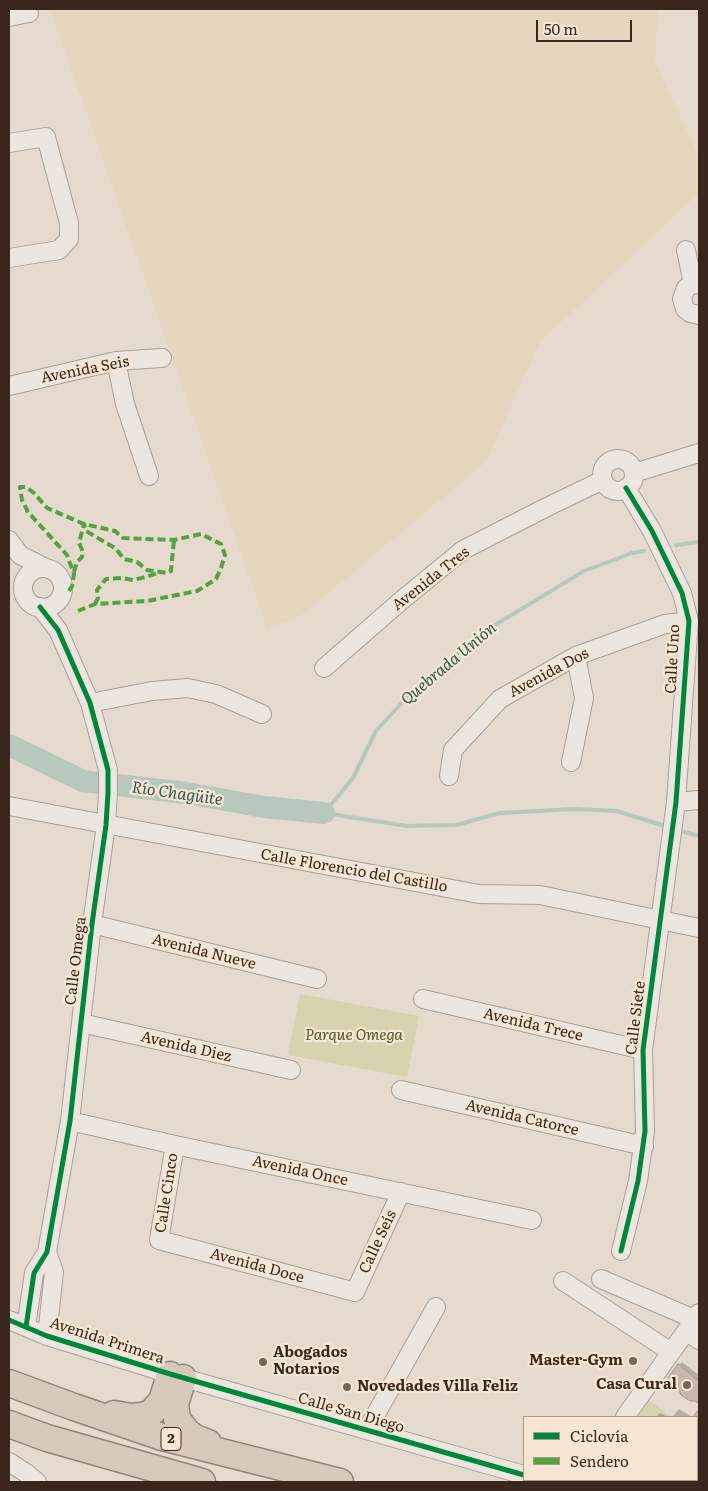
<!DOCTYPE html>
<meta charset="utf-8">
<style>
body{margin:0}
#map{position:relative;width:708px;height:1491px;overflow:hidden;background:#e5dacd;font-family:Literata,serif}
canvas{display:block}
.frame{position:absolute;inset:0;border:10px solid #39271e;pointer-events:none}
.legend{position:absolute;left:523px;top:1416px;width:175px;height:65px;box-sizing:border-box;background:#f6e6d3;border:1px solid #aa9a8b;margin:0;padding:6px 9px;list-style:none;font-size:15px;color:#39271e}
.legend li{display:flex;align-items:center;gap:10px;height:25px}
.legend b{width:25px;border:1px solid #aa9a8b}
.scale{position:absolute;left:536px;top:20px;width:96px;height:22px;box-sizing:border-box;border:2px solid #39271e;border-top:0;padding-left:6px;font-size:15px;line-height:18px;white-space:nowrap;color:#39271e;-webkit-text-stroke:4px #f6e6d3;paint-order:stroke}
</style>
<div id="map">
<canvas width="708" height="1491"></canvas>
<div class="frame"></div>
<ul class="legend">
<li><b style="height:6px;background:#00873e"></b>Ciclovía</li>
<li><b style="height:6px;background:#53a341"></b>Sendero</li>
</ul>
<div class="scale">50 m</div>
</div>
<script>
const c = document.querySelector('canvas').getContext('2d');
c.lineJoin = 'round';
function paint(path, color) {
  c.fillStyle = color;
  c.fill(path, 'evenodd');
}
function shape(rows) {
  const path = new Path2D();
  for (const r of rows) {
    if (r.length === 3) {
      path.moveTo(r[0] + r[2], r[1]);
      path.arc(r[0], r[1], r[2], 0, 2 * Math.PI);
      continue;
    }
    path.moveTo(r[0], r[1]);
    for (let i = 2; i < r.length; i += 2) path.lineTo(r[i], r[i + 1]);
  }
  return path;
}
function trace(path, color, width, dash) {
  c.strokeStyle = color;
  c.lineWidth = width;
  c.lineCap = dash ? 'butt' : 'round';
  c.setLineDash(dash || []);
  c.stroke(path);
}
function label(font, color, halo, rows, align = 'center') {
  c.font = font + ' Literata,serif';
  c.lineWidth = 4.5;
  c.setLineDash([]);
  c.textBaseline = 'middle';
  c.strokeStyle = halo;
  c.fillStyle = color;
  for (const [text, x, y, turn = 0] of rows) {
    c.save();
    c.translate(x, y);
    c.rotate((+turn || 0) * Math.PI / 180);
    c.textAlign = isNaN(turn) ? turn : align;
    if (halo) c.strokeText(text, 0, 0);
    c.fillText(text, 0, 0);
    c.restore();
  }
}
paint(shape([
 [50,9,658,9,655,62,699,157,699,193,540,342,486,462,299,617,267,628]
]), '#e4d7bd');
paint(shape([
 [300,994,419,1016,407,1077,288,1055],
 [647,1399,671,1416,670,1417,633,1417]
]), '#d8d2af');
paint(shape([
 [682,1362,699,1375,699,1402,679,1365],
 [679,1409,692,1417,672,1417],
 [699,1411,699,1482,602,1482,604,1480,697,1480,697,1417,694,1417],
 [660,1413,668,1417,656,1417]
]), '#0003');
trace(shape([
 [676,545,699,542],
 [324,813,353,778,376,731,411,693,485,631,584,571,632,553,644,551],
 [324,813,407,826,456,825,500,813,574,809,617,811,668,827],
 [677,830,699,836]
]), '#b8c8bc', 4);
trace(shape([
 [9,745,83,781,186,793,264,807,324,813]
]), '#b8c8bc', 22);
const building = shape([
 [678,1364,699,1381,699,1404,695,1401,690,1401,681,1395,679,1390,667,1379,678,1364],
 [699,1409,699,1482,601,1482,607,1480,697,1480,697,1417,693,1417,699,1409]
]);
paint(building, '#c8b7ae');
trace(building, '#a5958c', 1);
const minor = shape([
 [9,17,29,13],
 [9,143,46,137,69,223,69,239,59,250,9,258],
 [686,250,693,284],
 [699,284,691,285,686,288,682,299,685,309,690,313,699,315],
 [116,361,125,404,149,476],
 [9,386,116,361,162,358],
 [618,475,16],
 [634,473,699,453],
 [9,540,20,555,46,568],
 [43,588,20],
 [324,668,402,600,463,550,547,507,603,480],
 [90,703,152,691,188,688,216,694,262,714],
 [571,762,584,698,576,656],
 [449,776,453,750,500,699,576,656,665,624,689,621],
 [676,802,699,800],
 [9,806,479,894,540,895,699,928],
 [92,924,317,979],
 [423,999,643,1050],
 [81,1023,291,1070],
 [401,1090,644,1146],
 [70,1121,175,1145,532,1220],
 [175,1145,159,1240,355,1292,401,1192],
 [621,1251,638,1181,645,1131,643,1050,676,802,689,621,682,593,652,531,626,488],
 [47,1252,54,1272,47,1336],
 [601,1279,694,1319],
 [563,1281,671,1352],
 [9,1320,47,1336,170,1374,524,1475],
 [26,1327,34,1273,47,1252,70,1121,92,924,106,825,108,793,108,770,90,703,58,630,40,607],
 [686,1331,699,1340],
 [625,1417,699,1313],
 [367,1430,436,1307],
 [9,1462,26,1473,37,1482]
]);
const highway = shape([
 [183,1378,175,1404,177,1419,187,1432,195,1438,208,1443],
 [9,1383,74,1407,162,1437,340,1482],
 [114,1414,131,1417,142,1416,151,1413,162,1401,170,1375],
 [9,1424,47,1438,202,1482]
]);
trace(minor, '#aa9f96', 20);
trace(highway, '#90857d', 29);
trace(minor, '#ede6de', 18);
trace(highway, '#d8c9bd', 26);
trace(shape([
 [74,572,77,562,82,557,83,552,79,543,84,524,86,531,115,548,124,559,137,562,147,570,167,573,171,571,174,540],
 [69,591,72,586,74,574,67,555,28,512,22,500,20,487,26,487,34,493,47,508,84,524,115,531,123,538,174,540,201,534,221,544,225,555,221,568,216,579,197,591,147,601,95,604,78,611],
 [95,604,98,598,97,590,106,579,122,578,133,580,146,577,161,572]
]), '#53a341', 4, [8, 4]);
trace(shape([
 [621,1251,638,1181,645,1131,643,1050,676,802,689,621,682,593,652,531,626,488],
 [9,1320,47,1336,170,1374,524,1475],
 [26,1327,34,1273,47,1252,70,1121,92,924,106,825,108,793,108,770,90,703,58,630,40,607]
]), '#00873e', 5);
for (const [x, y, r, color] of [
 [633,1361,5,"#75665b"],
 [263,1362,5,"#75665b"],
 [687,1385,5,"#75665b"],
 [347,1387,5,"#75665b"]
]) {
  const dot = new Path2D();
  dot.arc(x, y, r, 0, 2 * Math.PI);
  c.fillStyle = color;
  c.fill(dot);
  trace(dot, '#f6e6d3', 2);
}
for (const [x, y, w] of [
 [171,1439,20]
]) {
  const box = new Path2D();
  box.roundRect(x - w / 2, y - 11.5, w, 23, 4);
  c.fillStyle = '#f6e6d3';
  c.fill(box);
  trace(box, '#39271e', 1);
}
label('bold 14px', '#39271e', null, [
 ["2",171,1439]
]);
label('15px', '#39271e', '#f6e6d3', [
 ["Avenida Seis",85,370,-11],
 ["Avenida Tres",431,579,-38],
 ["Calle Uno",673,659,-87],
 ["Avenida Dos",549,673,-28],
 ["Calle Florencio del Castillo",354,871,10],
 ["Avenida Nueve",204,952,14],
 ["Calle Omega",76,961,-83],
 ["Calle Siete",636,1018,-83],
 ["Avenida Trece",533,1025,13],
 ["Avenida Diez",186,1047,13],
 ["Avenida Catorce",522,1118,13],
 ["Avenida Once",300,1171,12],
 ["Calle Cinco",167,1193,-81],
 ["Calle Seís",378,1242,-65],
 ["Avenida Doce",257,1266,15],
 ["Avenida Primera",107,1341,18],
 ["Calle San Diego",351,1413,16]
]);
label('italic 15px', '#515624', '#f6e6d3', [
 ["Parque Omega",354,1036]
]);
label('bold 15px', '#39271e', '#f6e6d3', [
 ["Abogados",273,1353],
 ["Notarios",273,1370],
 ["Master-Gym",623,1361,"right"],
 ["Casa Cural",677,1385,"right"],
 ["Novedades Villa Feliz",357,1387]
], 'left');
label('italic 16px', '#2d594f', '#f6e6d3', [
 ["Quebrada Unión",449,664,-40],
 ["Río Chagüite",177,794,8]
]);
</script>
